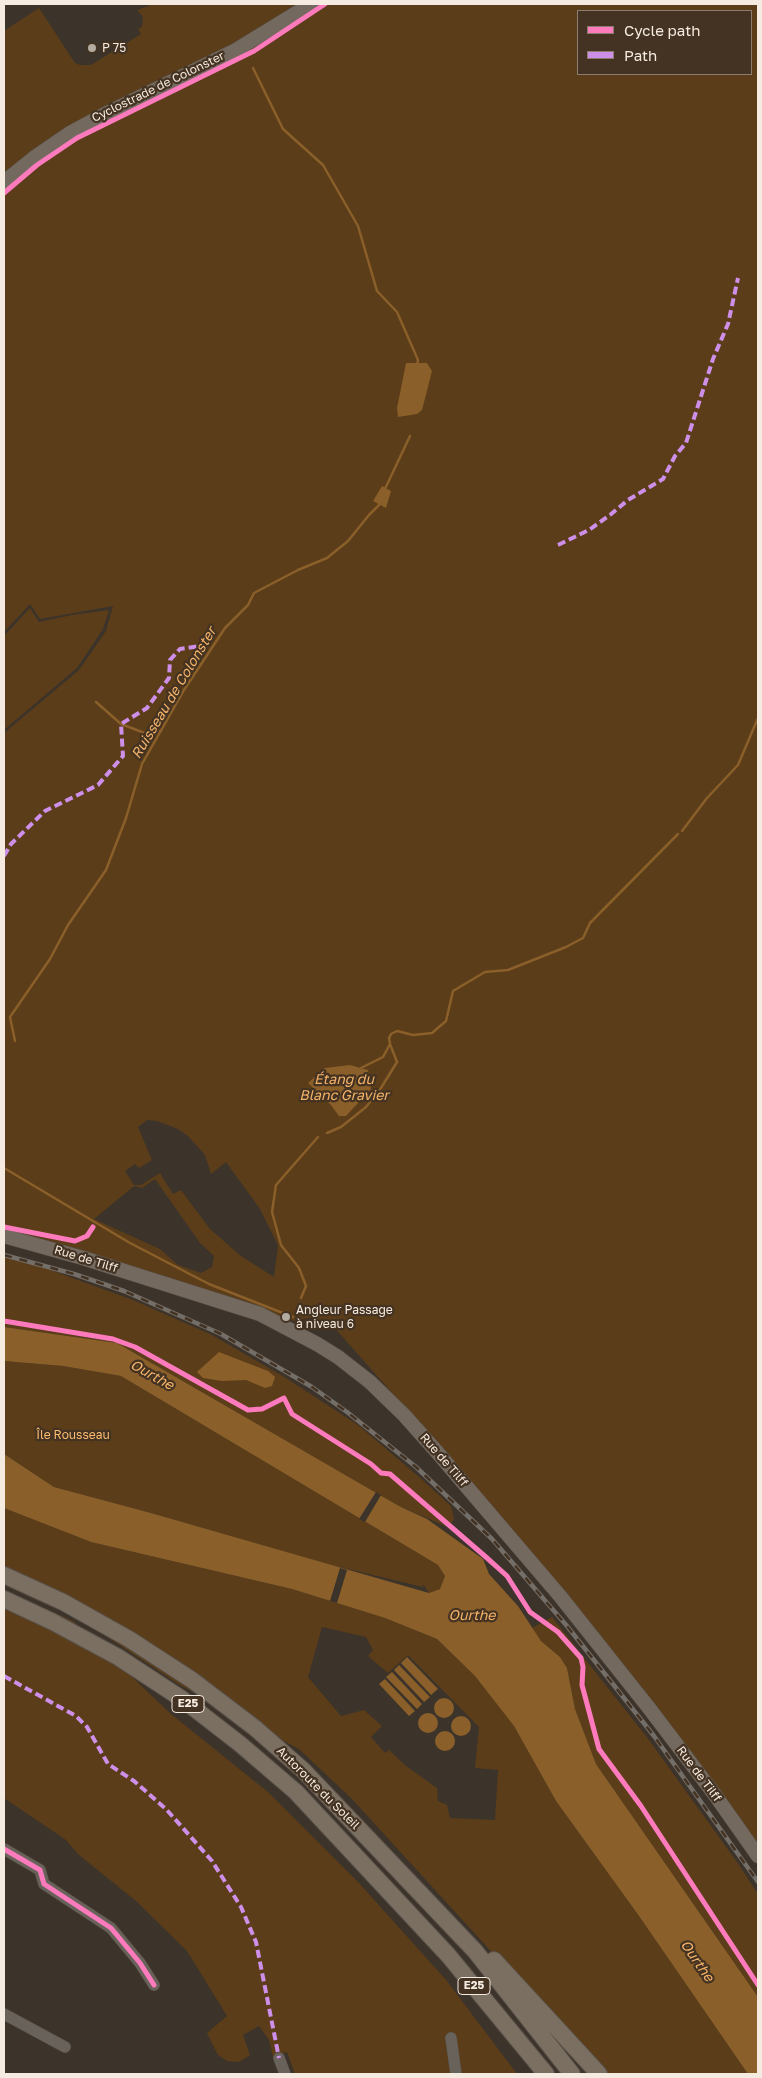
<!DOCTYPE html>
<meta charset="utf-8">
<style>
body{margin:0}
#map{position:relative;width:762px;height:2078px;overflow:hidden;background:#3c332a;font-family:"Golos Text",sans-serif}
canvas{display:block}
.frame{position:absolute;inset:0;border:5px solid #f5ebe0;pointer-events:none}
.legend{position:absolute;left:577px;top:10px;width:175px;height:65px;box-sizing:border-box;background:#432;border:1px solid #8b7d6e;margin:0;padding:6px 9px;list-style:none;font-size:15px;color:#f5ebe0}
.legend li{display:flex;align-items:center;gap:10px;height:25px}
.legend b{width:25px;border:1px solid #8b7d6e}
</style>
<div id="map">
<canvas width="762" height="2078"></canvas>
<div class="frame"></div>
<ul class="legend">
<li><b style="height:6px;background:#fd7abc"></b>Cycle path</li>
<li><b style="height:6px;background:#ce8fe9"></b>Path</li>
</ul>
</div>
<script>
const c = document.querySelector('canvas').getContext('2d');
c.lineJoin = 'round';
function paint(path, color) {
  c.fillStyle = color;
  c.fill(path, 'evenodd');
}
function shape(rows) {
  const path = new Path2D();
  for (const r of rows) {
    if (r.length === 3) {
      path.moveTo(r[0] + r[2], r[1]);
      path.arc(r[0], r[1], r[2], 0, 2 * Math.PI);
      continue;
    }
    path.moveTo(r[0], r[1]);
    for (let i = 2; i < r.length; i += 2) path.lineTo(r[i], r[i + 1]);
  }
  return path;
}
function trace(path, color, width, dash) {
  c.strokeStyle = color;
  c.lineWidth = width;
  c.lineCap = dash ? 'butt' : 'round';
  c.setLineDash(dash || []);
  c.stroke(path);
}
function label(font, color, halo, rows, align = 'center') {
  c.font = font + ' "Golos Text",sans-serif';
  c.lineWidth = 4.5;
  c.setLineDash([]);
  c.textBaseline = 'middle';
  c.strokeStyle = halo;
  c.fillStyle = color;
  for (const [text, x, y, turn = 0] of rows) {
    c.save();
    c.translate(x, y);
    c.rotate((+turn || 0) * Math.PI / 180);
    c.textAlign = isNaN(turn) ? turn : align;
    if (halo) c.strokeText(text, 0, 0);
    c.fillText(text, 0, 0);
    c.restore();
  }
}
paint(shape([
 [154,4,758,4,758,1851,465,1475,332,1325,313,1317,294,1321,44,1240,4,1232,4,733,79,670,106,631,113,606,40,619,30,604,4,632,4,31,39,8,75,63,80,65,91,65,141,34,138,29,142,27,143,17,137,10],
 [578,11,751,11,751,74,578,74],
 [147,1120,157,1121,178,1129,188,1136,205,1155,211,1174,226,1162,260,1209,278,1245,274,1277,241,1256,210,1229,181,1190,173,1194,160,1173,141,1185,134,1185,125,1171,135,1164,139,1168,152,1160,138,1127],
 [155,1179,200,1243,214,1256,212,1267,201,1273,178,1265,160,1249,94,1219,134,1186,142,1188],
 [30,608,39,622,72,615,109,610,103,629,77,668,4,730,4,636],
 [4,1257,31,1263,133,1300,212,1335,286,1378,358,1425,418,1476,451,1506,454,1519,448,1527,399,1506,117,1343,4,1327],
 [4,1361,63,1366,121,1376,438,1565,445,1576,440,1589,429,1593,423,1584,423,1587,327,1564,151,1513,54,1487,4,1454],
 [4,1508,91,1542,292,1589,385,1618,437,1639,475,1676,514,1726,556,1801,639,1916,748,2074,603,2074,352,1799,299,1749,180,1685,83,1621,4,1585],
 [322,1627,366,1637,373,1650,368,1656,388,1673,408,1655,479,1727,475,1768,498,1770,495,1820,450,1818,447,1805,438,1801,437,1788,406,1766,389,1750,385,1753,371,1737,382,1726,364,1710,341,1716,308,1677],
 [4,1590,73,1621,171,1714,268,1792,359,1883,447,1981,517,2074,295,2074,287,2052,273,2056,269,2040,259,2026,243,2035,250,2055,239,2062,227,2061,218,2055,207,2033,227,2016,187,1951,136,1901,79,1855,66,1840,4,1798],
 [552,1617,649,1740,737,1862,758,1894,758,1997,596,1764,575,1709,567,1668,560,1657,541,1641,532,1628]
]), '#5b3d19');
paint(shape([
 [406,363,427,363,432,371,422,410,417,414,398,417,397,408],
 [382,486,391,491,386,508,373,501],
 [350,1065,368,1070,371,1089,346,1116,339,1116,331,1105,308,1083,325,1068],
 [4,1327,117,1343,399,1506,427,1519,483,1559,489,1574,518,1606,541,1641,560,1657,567,1668,575,1709,596,1764,758,1997,758,2074,748,2074,639,1916,556,1801,514,1726,475,1676,437,1639,385,1618,292,1589,91,1542,4,1508,4,1454,54,1487,151,1513,429,1593,440,1589,445,1576,438,1565,121,1376,63,1366,4,1361],
 [219,1352,268,1371,275,1377,272,1386,265,1388,246,1380,222,1381,203,1378,197,1372],
 [407,1657,438,1689,431,1695,401,1663],
 [399,1665,430,1697,424,1702,394,1670],
 [392,1672,422,1704,417,1709,386,1677],
 [385,1679,415,1711,409,1716,379,1684],
 [444,1708,10],
 [428,1723,10],
 [461,1726,10],
 [445,1741,10]
]), '#8a5f29');
paint(shape([
 [376,1492,381,1495,365,1522,359,1519],
 [340,1568,347,1570,337,1603,330,1601]
]), '#3c332a');
trace(shape([
 [253,68,283,129,323,165,358,226,377,291,397,312,418,360,417,365],
 [384,491,410,436],
 [96,702,121,724,150,735,161,731],
 [682,831,707,798,738,765,758,718],
 [15,1041,10,1017,50,959,68,925,106,870,126,818,142,764,184,690,225,628,248,605,254,593,298,570,327,558,348,541,369,515,381,503],
 [361,1068,383,1057,390,1044,389,1038,391,1034,397,1031,413,1035,432,1033,446,1021,453,991,485,972,508,970,566,947,583,938,590,923,678,834],
 [327,1133,341,1127,366,1107,381,1088,397,1062,390,1044],
 [4,1168,130,1243,209,1284,293,1317],
 [301,1298,306,1286,299,1268,281,1245,272,1212,276,1185,318,1137]
]), '#8a5f29', 2.5);
const minor = shape([
 [4,1849,40,1870,44,1884,111,1928,140,1963,154,1985],
 [4,2014,65,2047],
 [451,2038,456,2074],
 [279,2058,285,2074]
]);
const major = shape([
 [4,182,35,157,70,133,105,114,236,50,311,4],
 [4,1236,83,1258,260,1314,317,1344,338,1357,370,1382,404,1415,437,1452,560,1596,649,1708,715,1795,758,1856]
]);
const highway = shape([
 [4,1575,63,1602,129,1639,192,1680,255,1728,303,1770,475,1951,572,2074],
 [4,1599,53,1622,118,1657,182,1699,240,1744,296,1792,448,1955,546,2074],
 [494,1960,599,2074]
]);
trace(minor, '#595149', 12);
trace(major, '#595149', 15);
trace(highway, '#595149', 18);
trace(minor, '#68625a', 11);
trace(major, '#73695f', 14);
trace(highway, '#7b6f62', 16);
const rail = shape([
 [4,1255,74,1274,124,1291,221,1334,312,1387,347,1412,416,1467,492,1539,567,1626,654,1736,758,1882]
]);
trace(rail, '#746e68', 4.5);
trace(rail, '#432', 2.5, [8]);
trace(shape([
 [558,545,589,530,610,515,628,500,663,479,675,456,686,443,713,359,728,324,738,278],
 [4,856,11,844,45,811,98,785,123,756,121,724,147,708,169,678,170,660,180,649,206,645,211,648],
 [4,1676,76,1716,87,1727,108,1764,134,1781,166,1809,212,1861,241,1907,256,1942,279,2058]
]), '#ce8fe9', 4, [8, 4]);
trace(shape([
 [4,193,37,165,77,138,254,51,325,4],
 [4,1227,75,1241,87,1236,93,1227],
 [4,1321,113,1339,135,1347,248,1410,262,1409,284,1398,292,1414,371,1464,381,1473,390,1474,487,1558,507,1576,530,1612,558,1632,581,1658,583,1667,582,1685,599,1749,641,1806,758,1985],
 [4,1849,40,1870,44,1884,111,1928,140,1963,154,1985]
]), '#fd7abc', 5);
for (const [x, y, r, color] of [
 [92,48,5,"#b4aba0"],
 [286,1317,5,"#b4aba0"]
]) {
  const dot = new Path2D();
  dot.arc(x, y, r, 0, 2 * Math.PI);
  c.fillStyle = color;
  c.fill(dot);
  trace(dot, '#432', 2);
}
for (const [x, y, w] of [
 [188,1704,32],
 [474,1986,32]
]) {
  const box = new Path2D();
  box.roundRect(x - w / 2, y - 8.5, w, 17, 4);
  c.fillStyle = '#432';
  c.fill(box);
  trace(box, '#f5ebe0', 1);
}
label('bold 11px', '#f5ebe0', null, [
 ["E25",188,1704],
 ["E25",474,1986]
]);
label('12px', '#f5ebe0', '#432', [
 ["P 75",102,48],
 ["Angleur Passage",296,1310],
 ["à niveau 6",296,1324]
], 'left');
label('12px', '#f5ebe0', '#432', [
 ["Cyclostrade de Colonster",158,87,-26],
 ["Rue de Tilff",86,1259,17],
 ["Rue de Tilff",444,1460,49],
 ["Rue de Tilff",699,1774,53],
 ["Autoroute du Soleil",318,1788,45]
]);
label('12px', '#fdbb70', '#432', [
 ["Île Rousseau",73,1435]
]);
label('italic 14px', '#f5b369', '#432', [
 ["Ruisseau de Colonster",174,693,-59],
 ["Étang du",344,1080],
 ["Blanc Gravier",344,1096],
 ["Ourthe",152,1375,29],
 ["Ourthe",472,1616],
 ["Ourthe",697,1961,55]
]);
</script>
